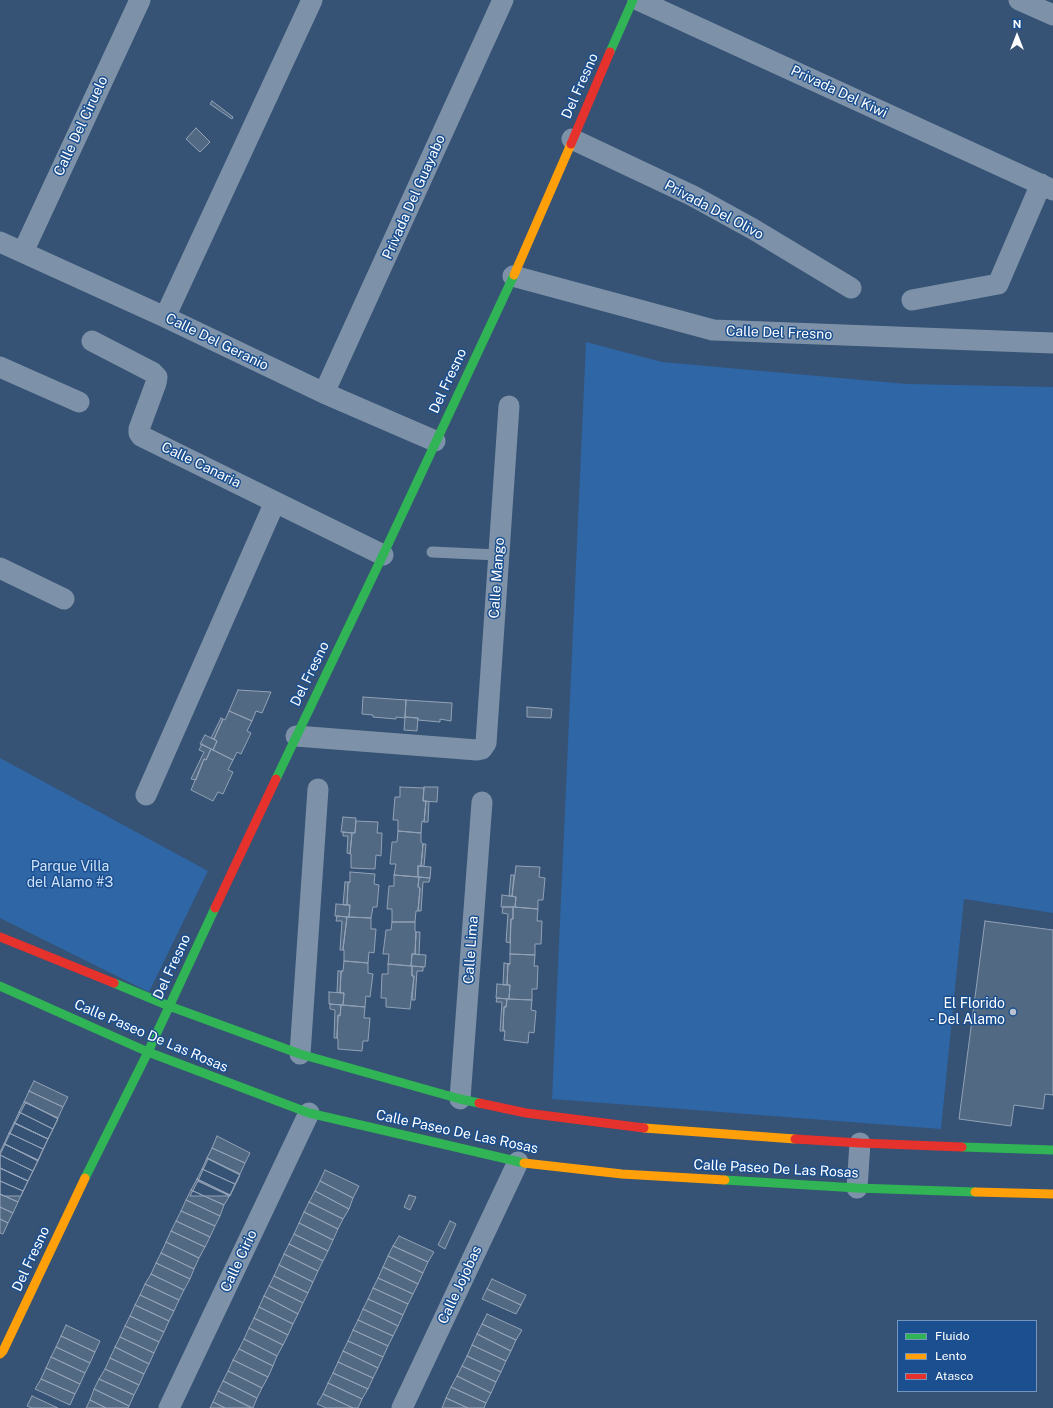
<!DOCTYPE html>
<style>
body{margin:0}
#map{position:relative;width:1053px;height:1408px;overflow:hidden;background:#365274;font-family:"Public Sans",sans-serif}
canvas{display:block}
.legend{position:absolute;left:897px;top:1320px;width:140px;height:72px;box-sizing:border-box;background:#1b4f8f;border:1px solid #7695bc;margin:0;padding:5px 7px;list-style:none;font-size:12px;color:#fff}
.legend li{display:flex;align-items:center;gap:8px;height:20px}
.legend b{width:20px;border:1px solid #7695bc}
.north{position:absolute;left:997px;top:16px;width:40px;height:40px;-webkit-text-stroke:3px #1b4f8f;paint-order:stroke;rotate:0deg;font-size:11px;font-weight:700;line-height:16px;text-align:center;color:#fff}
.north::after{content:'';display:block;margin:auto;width:14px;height:18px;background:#fff;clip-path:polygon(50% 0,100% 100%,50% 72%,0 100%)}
</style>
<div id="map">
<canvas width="1053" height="1408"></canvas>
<ul class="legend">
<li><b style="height:5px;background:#30b455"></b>Fluido</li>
<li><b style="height:5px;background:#ff9f0a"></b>Lento</li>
<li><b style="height:5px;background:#e5322d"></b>Atasco</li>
</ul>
<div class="north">N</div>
</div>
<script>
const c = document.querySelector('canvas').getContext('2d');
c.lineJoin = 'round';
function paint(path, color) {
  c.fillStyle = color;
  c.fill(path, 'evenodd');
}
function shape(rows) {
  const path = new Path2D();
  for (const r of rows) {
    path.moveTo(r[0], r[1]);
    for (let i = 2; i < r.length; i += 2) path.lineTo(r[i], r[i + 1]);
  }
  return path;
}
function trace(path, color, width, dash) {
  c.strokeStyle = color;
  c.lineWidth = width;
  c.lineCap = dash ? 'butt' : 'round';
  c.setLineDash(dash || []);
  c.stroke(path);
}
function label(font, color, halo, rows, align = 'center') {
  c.font = font + ' "Public Sans",sans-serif';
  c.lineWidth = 3;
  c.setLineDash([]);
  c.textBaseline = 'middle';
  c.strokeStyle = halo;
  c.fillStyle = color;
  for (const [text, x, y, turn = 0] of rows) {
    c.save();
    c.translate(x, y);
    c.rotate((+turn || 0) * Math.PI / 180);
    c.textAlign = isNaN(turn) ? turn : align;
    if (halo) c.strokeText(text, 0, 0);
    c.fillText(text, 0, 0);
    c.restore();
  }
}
paint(shape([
 [586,342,662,362,907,384,1053,387,1053,913,964,899,941,1129,552,1099],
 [0,758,208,871,149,992,0,918]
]), '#2f66a5');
const building = shape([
 [212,101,233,117,232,119,210,104,212,101],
 [196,128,210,142,200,152,186,139,196,128],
 [238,690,271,692,262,713,256,711,252,721,229,711,238,690],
 [363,697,406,700,405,718,396,717,396,719,373,717,373,715,362,714,363,697],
 [406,700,452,703,451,721,440,719,440,722,418,720,418,718,405,717,406,700],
 [527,707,552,709,551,718,527,717,527,707],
 [229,711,252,721,247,731,251,733,241,754,237,752,233,760,213,750,217,741,214,739,223,719,225,720,229,711],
 [405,717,418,718,417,731,404,730,405,717],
 [221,718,223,719,214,739,211,738,221,718],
 [205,735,217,741,213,750,200,744,205,735],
 [202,744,211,749,206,760,204,759,196,780,191,779,204,752,199,750,202,744],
 [211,749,233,760,228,770,233,772,223,794,218,792,213,801,191,790,204,759,206,760,211,749],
 [400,787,424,788,423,801,426,801,424,822,422,821,421,833,398,831,398,820,393,820,395,797,400,797,400,787],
 [424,787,438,787,437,802,423,801,424,787],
 [426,801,429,802,428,822,424,822,426,801],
 [343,817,356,818,355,833,341,832,343,817],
 [356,821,378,822,377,833,382,833,381,856,376,855,375,869,351,868,351,854,350,854,352,833,355,833,356,821],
 [398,831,421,833,421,842,423,844,421,866,418,866,418,877,394,875,396,864,390,864,392,842,397,842,398,831],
 [343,832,352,833,350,854,347,853,348,836,343,836,343,832],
 [423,844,426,844,424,866,421,866,423,844],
 [418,866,431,867,430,878,418,877,418,866],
 [516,866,540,867,539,877,545,878,543,900,538,900,538,909,515,907,516,897,512,896,516,866],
 [350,872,375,874,374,884,379,885,377,907,373,907,371,918,349,917,350,905,347,905,348,883,350,882,350,872],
 [394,875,419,877,418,887,420,888,418,911,416,911,415,922,392,922,392,909,387,909,389,886,394,886,394,875],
 [511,875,514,875,512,896,509,896,511,875],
 [419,877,430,878,429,882,423,882,421,911,418,911,420,888,418,887,419,877],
 [345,882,350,882,348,883,347,905,343,905,345,882],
 [502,895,516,897,515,907,501,907,502,895],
 [336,904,350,905,349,917,335,916,336,904],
 [503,907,513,907,513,919,511,919,510,942,511,943,506,942,508,914,502,913,503,907],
 [513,907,538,909,537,921,542,921,541,944,535,944,535,955,510,954,511,919,513,919,513,907],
 [337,916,347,917,343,949,344,950,340,950,342,921,336,921,337,916],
 [347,917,371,918,371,929,376,929,374,953,369,952,368,963,344,961,344,950,343,949,347,917],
 [985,921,1053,930,1053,1095,1045,1094,1043,1109,1014,1105,1011,1126,959,1119,985,921],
 [392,922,415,922,415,931,416,932,415,954,412,954,411,966,388,964,389,954,383,954,386,930,391,930,392,922],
 [416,932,420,932,419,955,415,954,416,932],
 [412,954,426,955,425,967,411,966,412,954],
 [510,954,535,955,534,966,538,966,537,989,532,989,532,1000,509,999,510,985,507,985,508,964,510,964,510,954],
 [344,961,368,963,368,973,373,974,370,997,366,996,365,1007,343,1005,344,993,340,993,341,972,343,971,344,961],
 [504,963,510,964,508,964,507,985,503,985,504,963],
 [388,964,412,966,412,976,414,976,410,1009,386,1007,386,998,381,998,382,974,388,974,388,964],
 [412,966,423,967,423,971,417,971,415,1000,412,1000,414,976,412,976,412,966],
 [338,971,343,971,341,972,340,993,337,992,338,971],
 [497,984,510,985,509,999,496,998,497,984],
 [329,992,344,993,343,1005,329,1004,329,992],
 [497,998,507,999,506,1007,504,1007,503,1030,505,1031,500,1031,502,1002,496,1002,497,998],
 [507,999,532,1000,531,1010,536,1011,534,1033,529,1032,528,1043,504,1040,505,1031,503,1030,504,1007,506,1007,507,999],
 [330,1004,341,1005,340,1016,338,1015,337,1038,334,1038,335,1010,330,1009,330,1004],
 [341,1005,365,1007,364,1018,370,1018,368,1041,363,1041,362,1051,338,1049,338,1039,337,1038,338,1015,340,1016,341,1005],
 [34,1081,68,1097,63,1107,29,1091,34,1081],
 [29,1091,63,1107,58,1118,24,1102,29,1091],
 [24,1102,58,1118,53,1129,19,1112,24,1102],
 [26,1102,58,1119,48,1139,15,1123,26,1102],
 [19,1112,53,1129,48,1139,14,1123,19,1112],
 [14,1123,48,1139,43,1149,9,1133,14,1123],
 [15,1123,48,1139,38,1161,5,1144,15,1123],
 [9,1133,43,1149,38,1160,4,1144,9,1133],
 [217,1136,250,1153,245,1163,212,1148,217,1136],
 [4,1144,38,1160,33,1171,0,1155,0,1152,4,1144],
 [5,1144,38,1161,28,1181,0,1168,0,1155,5,1144],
 [212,1148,245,1163,240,1174,207,1158,212,1148],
 [0,1155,33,1171,28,1181,0,1168,0,1155],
 [207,1158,240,1174,235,1184,202,1169,207,1158],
 [208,1159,240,1175,230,1196,198,1181,208,1159],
 [0,1168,28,1181,23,1191,0,1181,0,1168],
 [0,1168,28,1181,21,1196,4,1196,0,1194,0,1168],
 [202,1169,235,1184,230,1195,197,1179,202,1169],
 [325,1170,359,1186,353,1198,320,1181,325,1170],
 [197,1179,230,1195,224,1205,191,1190,197,1179],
 [0,1181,23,1191,18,1202,0,1194,0,1181],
 [198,1181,230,1196,190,1196,198,1181],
 [320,1181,353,1198,349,1209,315,1191,320,1181],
 [191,1190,224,1205,220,1216,186,1200,191,1190],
 [315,1191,349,1209,343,1219,309,1202,315,1191],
 [0,1194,18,1202,13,1213,0,1207,0,1194],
 [409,1195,416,1197,410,1210,404,1207,409,1195],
 [186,1200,220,1216,215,1226,181,1211,186,1200],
 [309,1202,343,1219,338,1229,304,1212,309,1202],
 [0,1207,13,1213,8,1223,0,1219,0,1207],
 [181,1211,215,1226,210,1237,176,1221,181,1211],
 [304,1212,338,1229,333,1240,299,1223,304,1212],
 [0,1219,8,1223,3,1234,0,1233,0,1219],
 [176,1221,210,1237,205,1247,171,1231,176,1221],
 [450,1221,456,1224,445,1249,438,1245,450,1221],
 [299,1223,333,1240,328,1251,294,1234,299,1223],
 [171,1231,205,1247,199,1258,166,1242,171,1231],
 [294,1234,328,1251,323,1261,289,1244,294,1234],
 [399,1236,434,1252,428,1262,393,1246,399,1236],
 [166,1242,199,1258,194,1269,161,1253,166,1242],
 [289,1244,323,1261,318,1271,284,1254,289,1244],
 [393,1246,428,1262,423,1273,388,1256,393,1246],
 [161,1253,194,1269,190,1279,156,1263,161,1253],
 [284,1254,318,1271,313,1282,279,1265,284,1254],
 [388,1256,423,1273,418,1284,383,1267,388,1256],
 [156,1263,190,1279,184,1290,151,1274,156,1263],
 [279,1265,313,1282,308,1293,274,1276,279,1265],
 [383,1267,418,1284,413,1294,378,1278,383,1267],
 [151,1274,184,1290,179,1300,145,1284,151,1274],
 [274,1276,308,1293,303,1303,269,1286,274,1276],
 [378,1278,413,1294,408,1304,373,1288,378,1278],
 [492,1279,526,1295,521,1305,487,1289,492,1279],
 [145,1284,179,1300,174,1311,140,1295,145,1284],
 [269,1286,303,1303,298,1314,264,1296,269,1286],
 [373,1288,408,1304,403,1315,368,1299,373,1288],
 [487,1289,521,1305,516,1314,482,1299,487,1289],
 [140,1295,174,1311,169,1321,135,1305,140,1295],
 [264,1296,298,1314,293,1324,259,1307,264,1296],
 [368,1299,403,1315,398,1326,363,1309,368,1299],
 [135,1305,169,1321,164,1332,130,1316,135,1305],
 [259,1307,293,1324,288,1335,254,1318,259,1307],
 [363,1309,398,1326,393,1336,358,1320,363,1309],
 [487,1314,522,1330,516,1340,482,1324,487,1314],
 [130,1316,164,1332,159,1342,125,1326,130,1316],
 [254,1318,288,1335,283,1345,249,1328,254,1318],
 [358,1320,393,1336,388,1346,353,1330,358,1320],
 [482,1324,516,1340,511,1351,477,1334,482,1324],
 [66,1325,100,1341,95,1352,61,1336,66,1325],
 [125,1326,159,1342,154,1353,120,1337,125,1326],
 [249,1328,283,1345,277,1356,244,1339,249,1328],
 [353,1330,388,1346,383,1357,348,1341,353,1330],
 [477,1334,511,1351,506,1361,472,1345,477,1334],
 [61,1336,95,1352,90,1363,56,1347,61,1336],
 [120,1337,154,1353,149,1364,115,1347,120,1337],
 [244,1339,277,1356,273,1366,239,1349,244,1339],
 [348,1341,383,1357,378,1368,343,1351,348,1341],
 [472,1345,506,1361,501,1372,467,1356,472,1345],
 [56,1347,90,1363,85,1373,51,1357,56,1347],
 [115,1347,149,1364,144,1374,110,1358,115,1347],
 [239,1349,273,1366,268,1377,233,1360,239,1349],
 [343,1351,378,1368,373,1378,338,1362,343,1351],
 [467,1356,501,1372,496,1382,462,1366,467,1356],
 [51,1357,85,1373,80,1384,46,1368,51,1357],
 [110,1358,144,1374,139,1385,105,1369,110,1358],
 [233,1360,268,1377,262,1388,228,1371,233,1360],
 [338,1362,373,1378,368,1389,333,1373,338,1362],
 [462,1366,496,1382,491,1393,457,1376,462,1366],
 [46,1368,80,1384,75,1394,41,1379,46,1368],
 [105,1369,139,1385,134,1395,99,1379,105,1369],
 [228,1371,262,1388,257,1398,223,1381,228,1371],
 [333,1373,368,1389,362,1399,328,1383,333,1373],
 [457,1376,491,1393,486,1403,451,1387,457,1376],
 [41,1379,75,1394,70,1405,35,1389,41,1379],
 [99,1379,134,1395,129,1406,94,1389,99,1379],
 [223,1381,257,1398,253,1408,218,1391,223,1381],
 [328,1383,362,1399,358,1408,353,1408,323,1394,328,1383],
 [451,1387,486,1403,484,1408,468,1408,446,1398,451,1387],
 [94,1389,129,1406,128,1408,106,1408,90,1400,94,1389],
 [218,1391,251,1408,225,1408,213,1402,218,1391],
 [323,1394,353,1408,326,1408,317,1404,323,1394],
 [32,1396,58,1408,32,1408,27,1406,32,1396],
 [446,1398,468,1408,442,1408,446,1398],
 [90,1400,106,1408,86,1408,90,1400],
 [213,1402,225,1408,210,1408,213,1402]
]);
paint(building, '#526984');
trace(building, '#92a2b6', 1);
trace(shape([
 [432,552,498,555]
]), '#7d92a8', 11);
trace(shape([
 [638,0,1053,190],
 [1019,0,1053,15],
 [572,139,693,196,753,229,851,288],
 [0,242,165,317,324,393,435,441],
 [23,252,140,0],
 [513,276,713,330,1053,343],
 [912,300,998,284,1041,184],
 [165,317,312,0],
 [92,341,152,372,157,377,156,383,139,429,139,433,141,436,383,555],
 [0,367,79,402],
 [324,393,503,0],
 [0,568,64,599],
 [296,736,477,750,482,749,486,743,509,406],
 [146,795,275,502],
 [300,1054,318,789],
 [460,1099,482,802],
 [857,1188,860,1143],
 [169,1408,309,1113],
 [402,1408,518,1162]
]), '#7d92a8', 21);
trace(shape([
 [610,52,633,0],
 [276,779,383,555,514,275],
 [114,983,169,1006,300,1054,460,1099,479,1103],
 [0,986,148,1052,309,1113,524,1163],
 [962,1147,1053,1150],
 [85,1178,148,1052,215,908],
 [725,1180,857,1188,975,1192]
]), '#30b455', 9);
trace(shape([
 [514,275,571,144],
 [644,1128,795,1139],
 [524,1163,622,1174,725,1180],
 [975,1192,1053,1194],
 [0,1354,3,1351,85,1178]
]), '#ff9f0a', 9);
trace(shape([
 [571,144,610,52],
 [215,908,276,779],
 [0,937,114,983],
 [479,1103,526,1113,644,1128],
 [795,1139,860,1143,962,1147]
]), '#e5322d', 9);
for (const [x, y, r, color] of [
 [1013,1012,4,"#b9c2ce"]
]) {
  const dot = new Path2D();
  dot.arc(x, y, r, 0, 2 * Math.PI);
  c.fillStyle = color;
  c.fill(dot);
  trace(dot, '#1b4f8f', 1.5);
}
label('14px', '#fff', '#1b4f8f', [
 ["Del Fresno",580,86,-66],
 ["Privada Del Kiwi",839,92,25],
 ["Calle Del Ciruelo",81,126,-65],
 ["Privada Del Guayabo",414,197,-66],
 ["Privada Del Olivo",714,210,28],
 ["Calle Del Fresno",779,333,2],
 ["Calle Del Geranio",217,342,26],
 ["Del Fresno",448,381,-65],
 ["Calle Canaria",201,465,26],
 ["Calle Mango",497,578,-86],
 ["Del Fresno",310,674,-64],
 ["Calle Lima",471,950,-86],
 ["Del Fresno",172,967,-65],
 ["Calle Paseo De Las Rosas",151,1036,23],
 ["Calle Paseo De Las Rosas",457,1132,12],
 ["Calle Paseo De Las Rosas",776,1169,3],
 ["Del Fresno",31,1259,-65],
 ["Calle Cirio",239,1261,-65],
 ["Calle Jojobas",460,1285,-65]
]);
label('14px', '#cfe3fa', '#1b4f8f', [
 ["Parque Villa",70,867],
 ["del Alamo #3",70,883]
]);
label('14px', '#fff', '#1b4f8f', [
 ["El Florido",1005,1004],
 ["- Del Alamo",1005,1020]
], 'right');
</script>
